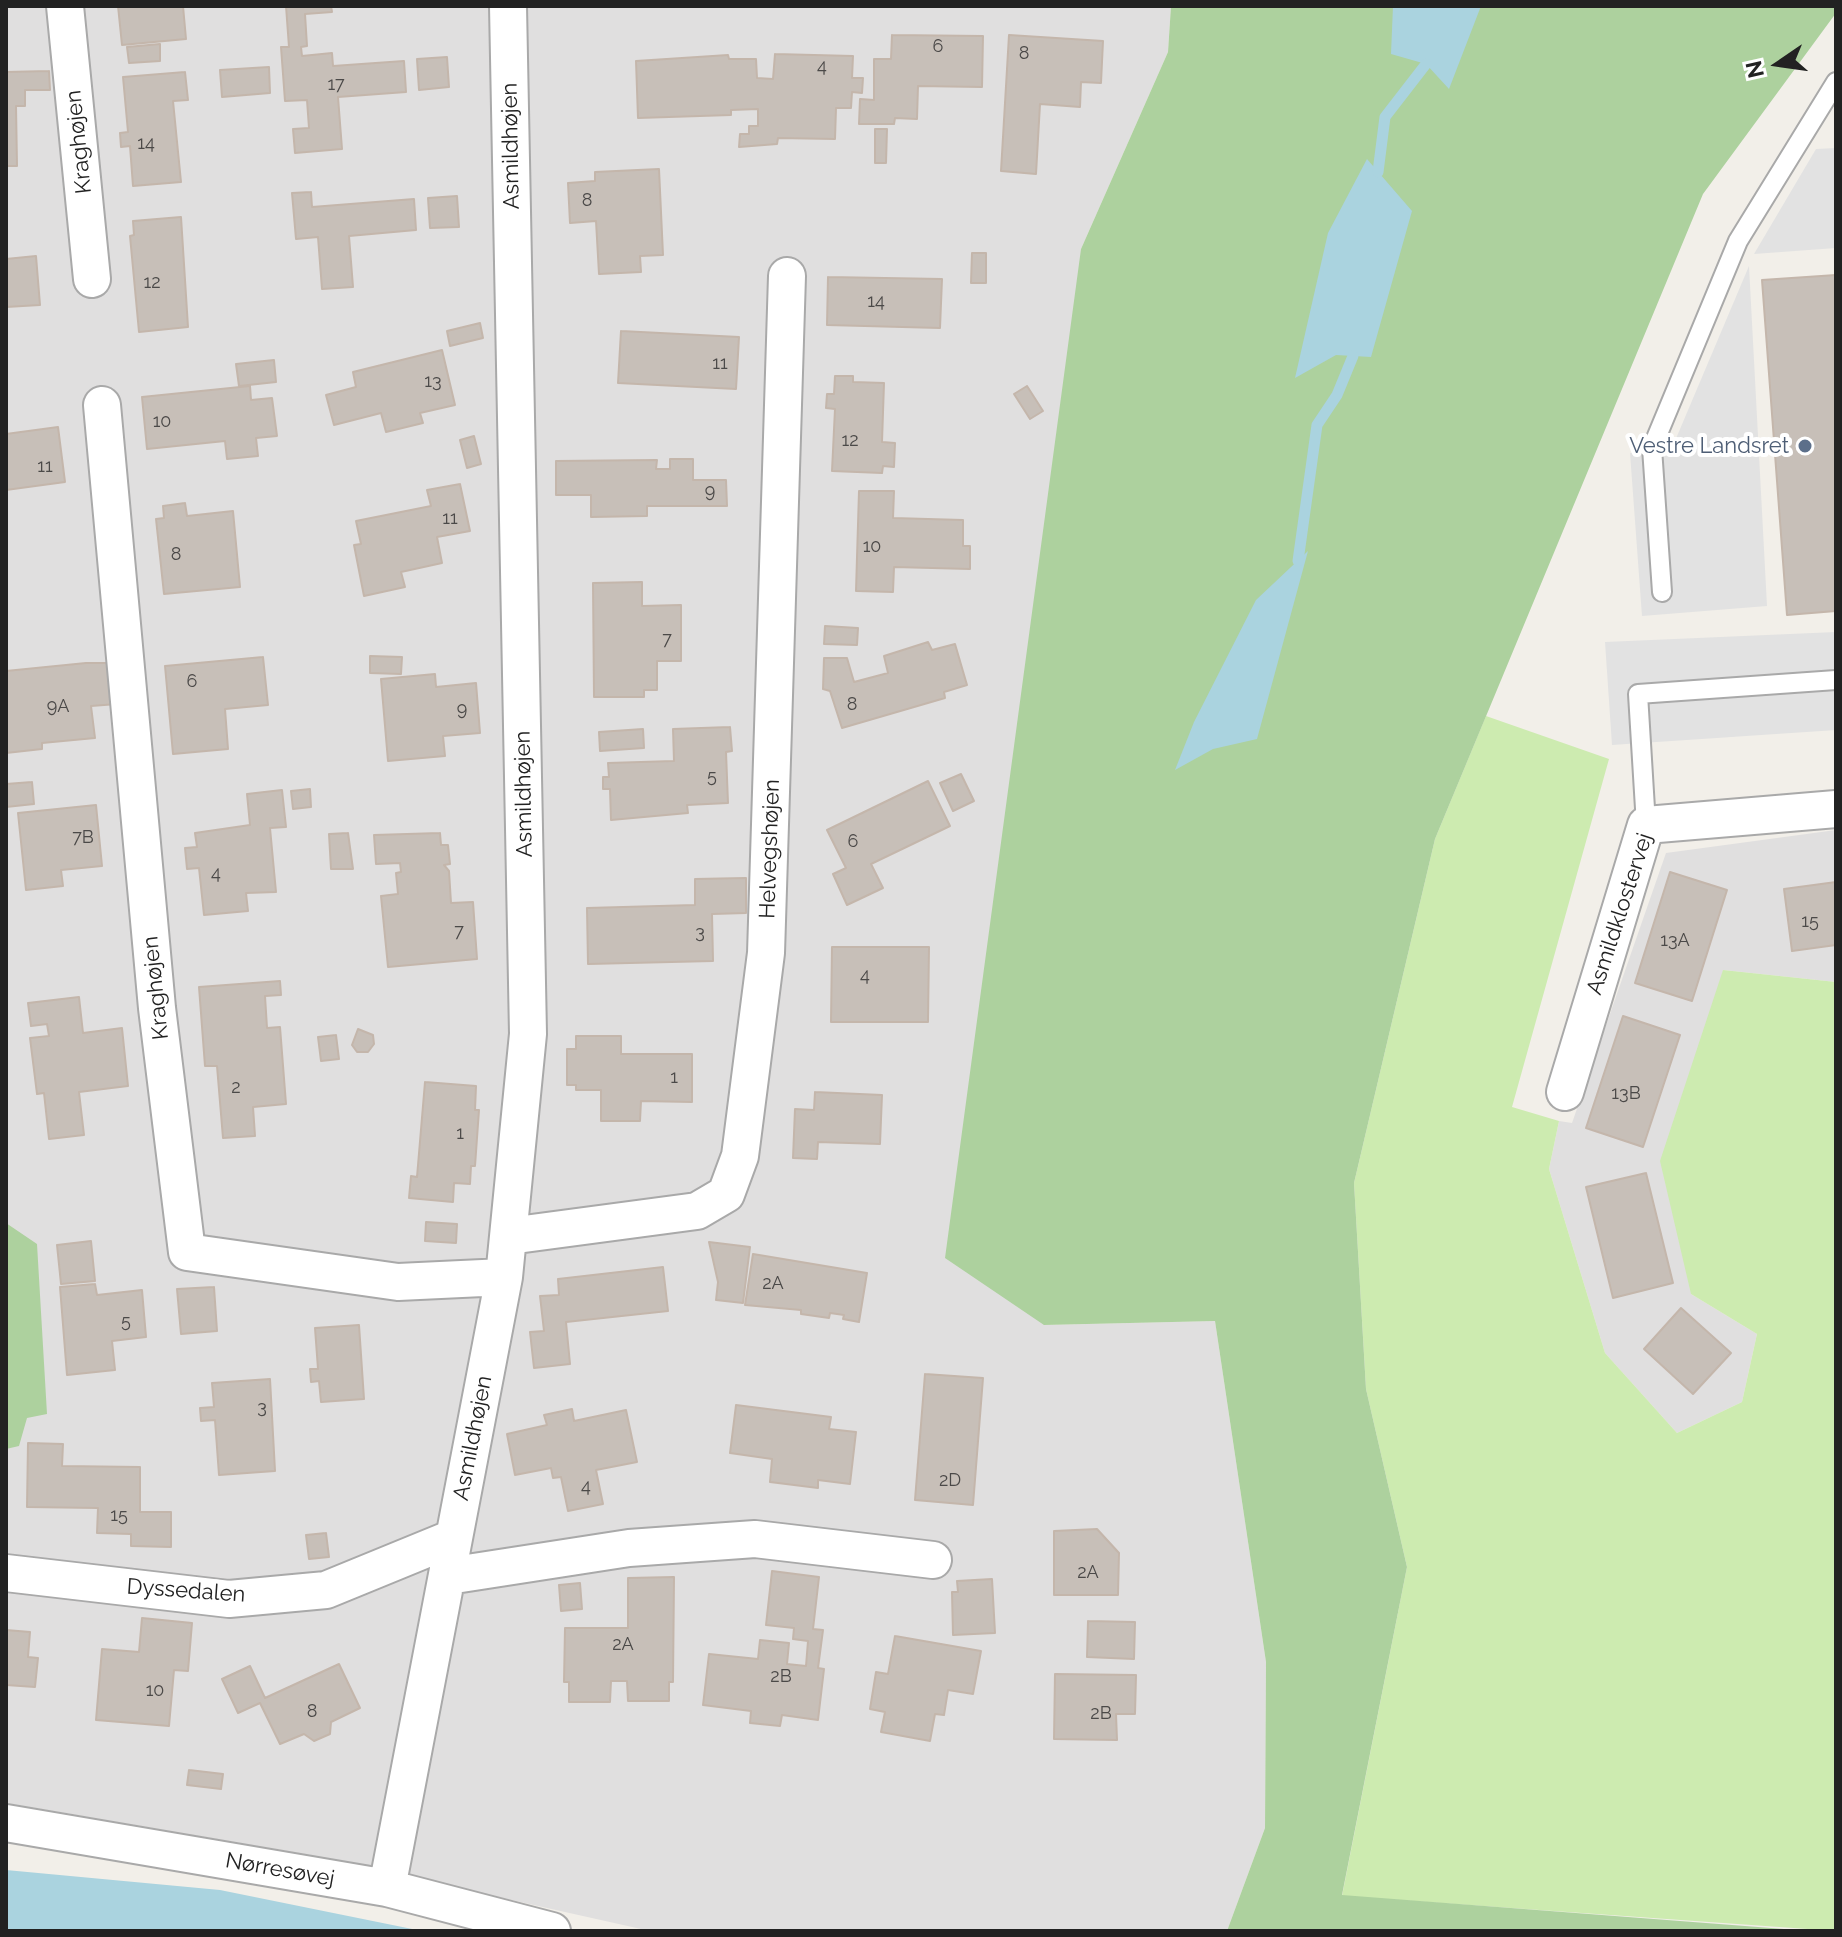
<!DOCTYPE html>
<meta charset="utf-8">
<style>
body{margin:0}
#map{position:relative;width:1842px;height:1937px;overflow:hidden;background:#f2efe9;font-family:Raleway,sans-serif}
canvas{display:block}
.frame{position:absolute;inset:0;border:8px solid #222;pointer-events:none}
.north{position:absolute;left:1738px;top:24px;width:80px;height:80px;-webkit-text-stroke:6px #fff;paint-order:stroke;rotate:257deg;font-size:22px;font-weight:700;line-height:32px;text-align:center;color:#222}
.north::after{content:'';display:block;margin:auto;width:28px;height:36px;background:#222;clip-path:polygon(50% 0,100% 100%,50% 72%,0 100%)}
</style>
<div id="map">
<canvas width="1842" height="1937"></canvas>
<div class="frame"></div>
<div class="north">N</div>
</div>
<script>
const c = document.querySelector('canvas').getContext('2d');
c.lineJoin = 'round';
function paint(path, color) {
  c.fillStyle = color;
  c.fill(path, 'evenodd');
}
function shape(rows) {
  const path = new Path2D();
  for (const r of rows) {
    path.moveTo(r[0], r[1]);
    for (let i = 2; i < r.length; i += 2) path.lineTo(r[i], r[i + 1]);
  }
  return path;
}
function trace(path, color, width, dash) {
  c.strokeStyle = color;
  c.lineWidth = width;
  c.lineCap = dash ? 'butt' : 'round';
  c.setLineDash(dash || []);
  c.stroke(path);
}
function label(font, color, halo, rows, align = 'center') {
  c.font = font + ' Raleway,sans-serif';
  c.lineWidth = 8;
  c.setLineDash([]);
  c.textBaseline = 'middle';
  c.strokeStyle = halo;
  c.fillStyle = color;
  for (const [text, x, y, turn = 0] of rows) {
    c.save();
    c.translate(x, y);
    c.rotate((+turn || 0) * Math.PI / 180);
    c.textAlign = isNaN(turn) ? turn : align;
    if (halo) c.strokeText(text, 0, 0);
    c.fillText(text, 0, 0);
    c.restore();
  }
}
paint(shape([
 [6,6,1171,6,1168,52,1081,249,1044,1325,1215,1321,1266,1662,1265,1828,1227,1931,650,1931,310,1855,6,1803],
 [1836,830,1836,982,1723,970,1691,1294,1757,1334,1742,1402,1677,1433,1605,1353,1549,1169,1559,1121,1572,1123,1666,853]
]), '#e0dfdf');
paint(shape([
 [1486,716,1609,759,1512,1107,1559,1121,1549,1169,1605,1353,1677,1433,1742,1402,1757,1334,1691,1294,1660,1161,1723,970,1836,982,1836,1931,1342,1896,1407,1567,1366,1389,1354,1183,1435,839]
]), '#cdebb0');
paint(shape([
 [1171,6,1836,6,1836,13,1703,194,1435,839,1354,1183,1366,1389,1407,1567,1342,1895,1810,1931,1227,1931,1265,1828,1266,1662,1215,1321,1044,1325,945,1258,1081,249,1168,52],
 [6,1223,37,1244,47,1414,27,1418,19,1446,6,1449]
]), '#add19e');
paint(shape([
 [1836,148,1836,248,1754,254,1816,149],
 [1749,266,1767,606,1642,616,1630,453,1672,448],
 [1836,632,1836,730,1612,745,1605,642]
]), '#e2e2e2');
paint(shape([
 [1393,6,1481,6,1449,89,1426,64,1391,54],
 [1367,159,1412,211,1371,357,1336,355,1295,378,1328,233],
 [1308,551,1257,739,1213,749,1175,770,1194,722,1256,600],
 [6,1870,220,1890,422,1931,6,1931]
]), '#aad3df');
trace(shape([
 [1378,172,1385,117,1426,64],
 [1298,561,1317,425,1337,395,1353,356]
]), '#aad3df', 11);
const building = shape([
 [118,6,183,6,186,39,122,45,118,6],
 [286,6,331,6,332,12,305,14,307,46,301,47,302,56,332,53,333,66,404,61,406,92,338,97,342,149,295,153,293,129,309,128,307,100,285,101,281,47,289,47,286,6],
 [892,35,983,36,982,87,918,86,917,119,895,118,894,124,859,124,860,99,874,100,874,59,891,59,892,35],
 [1009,35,1103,41,1101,83,1081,82,1080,107,1040,104,1036,174,1001,171,1009,35],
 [160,44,160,61,129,63,127,47,160,44],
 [775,54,853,56,852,78,863,78,862,93,852,92,851,108,836,108,835,139,778,138,777,144,739,147,740,134,749,134,749,126,758,126,758,109,731,110,731,115,638,118,636,61,728,55,729,59,756,59,757,78,773,79,775,54],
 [447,57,449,87,419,90,417,59,447,57],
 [269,67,270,93,222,97,220,70,269,67],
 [49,71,50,90,25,90,25,106,16,106,17,166,6,166,6,72,49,71],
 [185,72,188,100,173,101,181,182,133,186,130,146,121,147,120,133,128,132,123,77,185,72],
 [875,129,887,129,886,163,875,163,875,129],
 [659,169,663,255,640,256,641,272,599,274,596,221,570,223,568,183,595,181,595,172,659,169],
 [311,192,312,207,414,199,416,230,349,236,353,287,322,289,318,237,296,239,292,193,311,192],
 [457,196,459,227,430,228,428,198,457,196],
 [181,217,188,327,139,332,130,236,134,235,133,221,181,217],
 [972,253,986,253,986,283,971,283,972,253],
 [36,256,40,305,6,307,6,259,36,256],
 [1836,275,1836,611,1787,615,1762,280,1836,275],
 [828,277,942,279,940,328,827,325,828,277],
 [480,323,483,338,450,346,447,331,480,323],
 [621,331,739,337,736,389,618,383,621,331],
 [442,350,455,405,420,413,423,423,386,432,381,413,334,425,326,395,356,387,353,372,442,350],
 [274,360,276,382,239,386,236,364,274,360],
 [835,376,853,376,853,382,884,383,882,442,895,443,894,467,883,466,882,473,832,471,835,409,826,408,827,394,834,394,835,376],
 [250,386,251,400,272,398,277,436,256,438,258,456,227,459,225,441,147,449,142,397,250,386],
 [1027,386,1043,411,1030,419,1014,394,1027,386],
 [58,427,65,482,6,490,6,434,58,427],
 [474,436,481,464,467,468,460,440,474,436],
 [670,459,693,459,693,480,726,480,727,506,647,506,647,516,591,517,591,495,556,495,556,461,657,460,656,469,670,469,670,459],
 [460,484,470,531,437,537,442,563,401,572,405,587,364,596,354,545,361,544,356,521,431,506,427,490,460,484],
 [859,491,894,491,893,518,963,520,963,546,970,546,970,569,894,567,893,592,856,591,859,491],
 [185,503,187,516,233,511,240,587,164,594,156,519,164,518,163,506,185,503],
 [642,582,642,606,681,605,681,661,657,661,657,690,644,690,644,697,594,697,593,583,642,582],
 [825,626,858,628,857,645,824,644,825,626],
 [928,642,932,650,955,644,967,685,944,692,945,698,842,728,830,691,823,689,824,658,847,658,854,682,888,673,884,656,928,642],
 [370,656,402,657,401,674,370,673,370,656],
 [263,657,268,705,225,709,228,749,173,754,165,666,263,657],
 [86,663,113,663,117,704,91,706,95,738,42,743,42,749,6,753,6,671,86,663],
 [435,674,436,687,476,683,480,733,443,736,445,756,388,761,381,679,435,674],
 [730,727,732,751,726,752,728,803,687,805,688,813,611,820,610,789,603,789,603,777,609,777,608,763,674,761,673,729,730,727],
 [643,729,644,748,600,751,599,732,643,729],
 [961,774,974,801,953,811,940,783,961,774],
 [928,781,950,826,871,864,883,888,847,905,833,874,846,868,827,830,928,781],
 [32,782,34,804,6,807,6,784,32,782],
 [310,789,311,807,293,809,291,791,310,789],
 [282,790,286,827,270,828,276,892,246,893,248,911,204,915,199,868,187,869,185,848,197,847,195,833,250,825,247,794,282,790],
 [96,805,102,866,61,870,63,886,26,890,18,813,96,805],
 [348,833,353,869,331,869,329,834,348,833],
 [440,833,441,845,448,845,450,864,444,865,449,871,451,903,473,902,477,959,388,967,381,896,398,894,396,873,401,872,400,863,376,864,374,835,440,833],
 [1670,872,1727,890,1692,1001,1635,983,1670,872],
 [746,878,746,913,712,914,713,961,588,964,587,908,695,905,695,879,746,878],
 [1836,882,1836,945,1792,951,1784,889,1836,882],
 [832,947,929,947,928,1022,831,1022,832,947],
 [280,981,281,995,265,996,267,1028,280,1027,286,1104,253,1107,255,1136,223,1138,217,1066,205,1066,199,987,280,981],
 [79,997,83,1033,122,1028,128,1086,79,1092,84,1135,49,1139,44,1093,37,1094,30,1038,49,1036,47,1024,31,1026,28,1003,79,997],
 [1623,1016,1680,1035,1643,1147,1586,1128,1623,1016],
 [358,1029,373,1035,374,1044,368,1052,357,1052,352,1045,358,1029],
 [336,1035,339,1059,321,1061,318,1037,336,1035],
 [576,1036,621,1036,621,1054,692,1054,692,1102,641,1101,640,1121,601,1121,601,1090,576,1090,576,1085,567,1085,567,1049,576,1049,576,1036],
 [425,1082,476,1086,475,1110,479,1110,475,1166,471,1166,470,1184,454,1183,453,1202,409,1198,411,1176,417,1177,425,1082],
 [815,1092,882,1095,880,1144,818,1142,817,1159,793,1158,795,1109,814,1110,815,1092],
 [1646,1173,1673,1283,1613,1298,1586,1187,1646,1173],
 [426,1222,457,1224,456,1243,425,1241,426,1222],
 [91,1241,95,1281,61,1284,57,1245,91,1241],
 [709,1242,750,1247,743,1303,716,1300,718,1282,709,1242],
 [753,1254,867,1273,859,1322,843,1319,844,1315,830,1313,829,1318,801,1314,801,1310,745,1305,753,1254],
 [663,1267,668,1311,566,1322,570,1364,534,1368,530,1332,544,1331,540,1296,559,1295,558,1279,663,1267],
 [95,1284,97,1295,142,1290,146,1337,112,1341,115,1370,67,1375,60,1287,95,1284],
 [214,1287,217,1331,181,1334,177,1289,214,1287],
 [1681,1308,1731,1353,1693,1394,1644,1349,1681,1308],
 [359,1325,364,1399,321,1402,319,1381,311,1382,310,1369,318,1369,315,1328,359,1325],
 [925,1374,983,1378,973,1505,915,1500,925,1374],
 [270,1379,275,1471,219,1475,215,1420,201,1421,200,1408,214,1407,212,1383,270,1379],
 [736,1405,831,1417,829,1429,856,1432,850,1484,818,1480,818,1488,770,1482,772,1459,730,1453,736,1405],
 [572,1409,574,1421,626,1410,637,1462,596,1470,603,1504,568,1511,561,1477,553,1478,551,1468,515,1475,507,1434,547,1425,544,1415,572,1409],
 [28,1443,63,1444,62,1466,140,1467,140,1512,171,1512,171,1547,131,1546,131,1534,97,1533,98,1508,27,1507,28,1443],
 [1097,1529,1119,1553,1118,1595,1054,1595,1054,1531,1097,1529],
 [326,1533,329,1557,309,1559,306,1535,326,1533],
 [772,1571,819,1577,813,1629,823,1630,818,1668,824,1669,818,1720,782,1715,780,1726,750,1723,751,1711,703,1705,709,1654,758,1659,760,1640,789,1643,787,1664,806,1666,808,1641,793,1639,794,1628,766,1625,772,1571],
 [674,1577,673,1682,669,1682,669,1701,628,1701,627,1681,611,1681,610,1702,569,1702,569,1682,564,1682,565,1628,628,1628,628,1578,674,1577],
 [992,1579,995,1633,953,1635,952,1592,958,1592,957,1581,992,1579],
 [580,1583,582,1609,561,1611,559,1585,580,1583],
 [142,1618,192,1623,188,1671,174,1670,169,1726,96,1720,102,1649,139,1652,142,1618],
 [1088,1621,1135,1622,1134,1659,1087,1657,1088,1621],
 [6,1630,30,1632,28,1657,38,1658,35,1687,6,1685,6,1630],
 [895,1636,981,1651,973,1694,948,1690,944,1715,935,1714,930,1741,881,1732,885,1712,870,1709,876,1672,888,1674,895,1636],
 [339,1664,360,1708,331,1722,330,1734,314,1741,304,1734,280,1744,260,1703,238,1713,222,1679,250,1666,265,1698,339,1664],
 [1055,1674,1136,1675,1135,1714,1116,1714,1117,1740,1054,1739,1055,1674],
 [189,1770,223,1774,221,1789,187,1785,189,1770]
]);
paint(building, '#c7bfb8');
trace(building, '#c4b6ab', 2);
const service = shape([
 [1662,592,1652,448,1738,241,1836,82],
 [1646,825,1638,694,1836,680]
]);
const minor = shape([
 [65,6,92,279],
 [102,405,157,1008,187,1252,398,1282,504,1277],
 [1565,1092,1646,825,1836,809],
 [509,1236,697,1211,726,1194,740,1156,766,953,787,276],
 [6,1573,229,1599,326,1590,453,1538],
 [448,1576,629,1548,755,1539,933,1560],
 [6,1823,387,1888,552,1931],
 [387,1888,504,1277,528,1034,508,6]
]);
trace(service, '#a9a9a9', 22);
trace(minor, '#a9a9a9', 40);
trace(service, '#fff', 18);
trace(minor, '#fff', 36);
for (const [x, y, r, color] of [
 [1805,446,8,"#5c6f8a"]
]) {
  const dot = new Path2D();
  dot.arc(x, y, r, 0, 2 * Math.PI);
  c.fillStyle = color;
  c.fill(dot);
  trace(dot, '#fff', 3);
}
label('18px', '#4b4948', null, [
 ["6",938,47],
 ["8",1024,54],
 ["4",822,67],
 ["17",336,85],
 ["14",146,144],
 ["8",587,201],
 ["12",152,283],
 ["14",876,302],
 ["11",720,364],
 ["13",433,382],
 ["10",162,422],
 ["12",850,441],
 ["11",45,467],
 ["9",710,492],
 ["11",450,519],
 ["10",872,547],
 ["8",176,555],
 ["7",667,640],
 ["6",192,682],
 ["8",852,705],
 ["9A",58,707],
 ["9",462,710],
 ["5",712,777],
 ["7B",83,838],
 ["6",853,842],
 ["4",216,874],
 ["15",1810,922],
 ["7",459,932],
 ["3",700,933],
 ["13A",1675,941],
 ["4",865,976],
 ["1",674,1078],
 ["2",236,1088],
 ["13B",1626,1094],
 ["1",460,1134],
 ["2A",773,1284],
 ["5",126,1322],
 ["3",262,1408],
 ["2D",950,1481],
 ["4",586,1487],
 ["15",119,1516],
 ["2A",1088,1573],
 ["2A",623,1645],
 ["2B",781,1677],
 ["10",155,1691],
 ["8",312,1712],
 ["2B",1101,1714]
]);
label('22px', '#222', '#fff', [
 ["Kraghøjen",79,142,-96],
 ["Asmildhøjen",511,146,-91],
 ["Asmildhøjen",524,794,-91],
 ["Helvegshøjen",770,849,-88],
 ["Asmildklostervej",1620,914,-72],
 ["Kraghøjen",156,988,-96],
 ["Asmildhøjen",473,1438,-79],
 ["Dyssedalen",186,1591,4],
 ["Nørresøvej",280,1870,10]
]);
label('22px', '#4e5e75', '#fff', [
 ["Vestre Landsret",1789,446]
], 'right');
</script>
